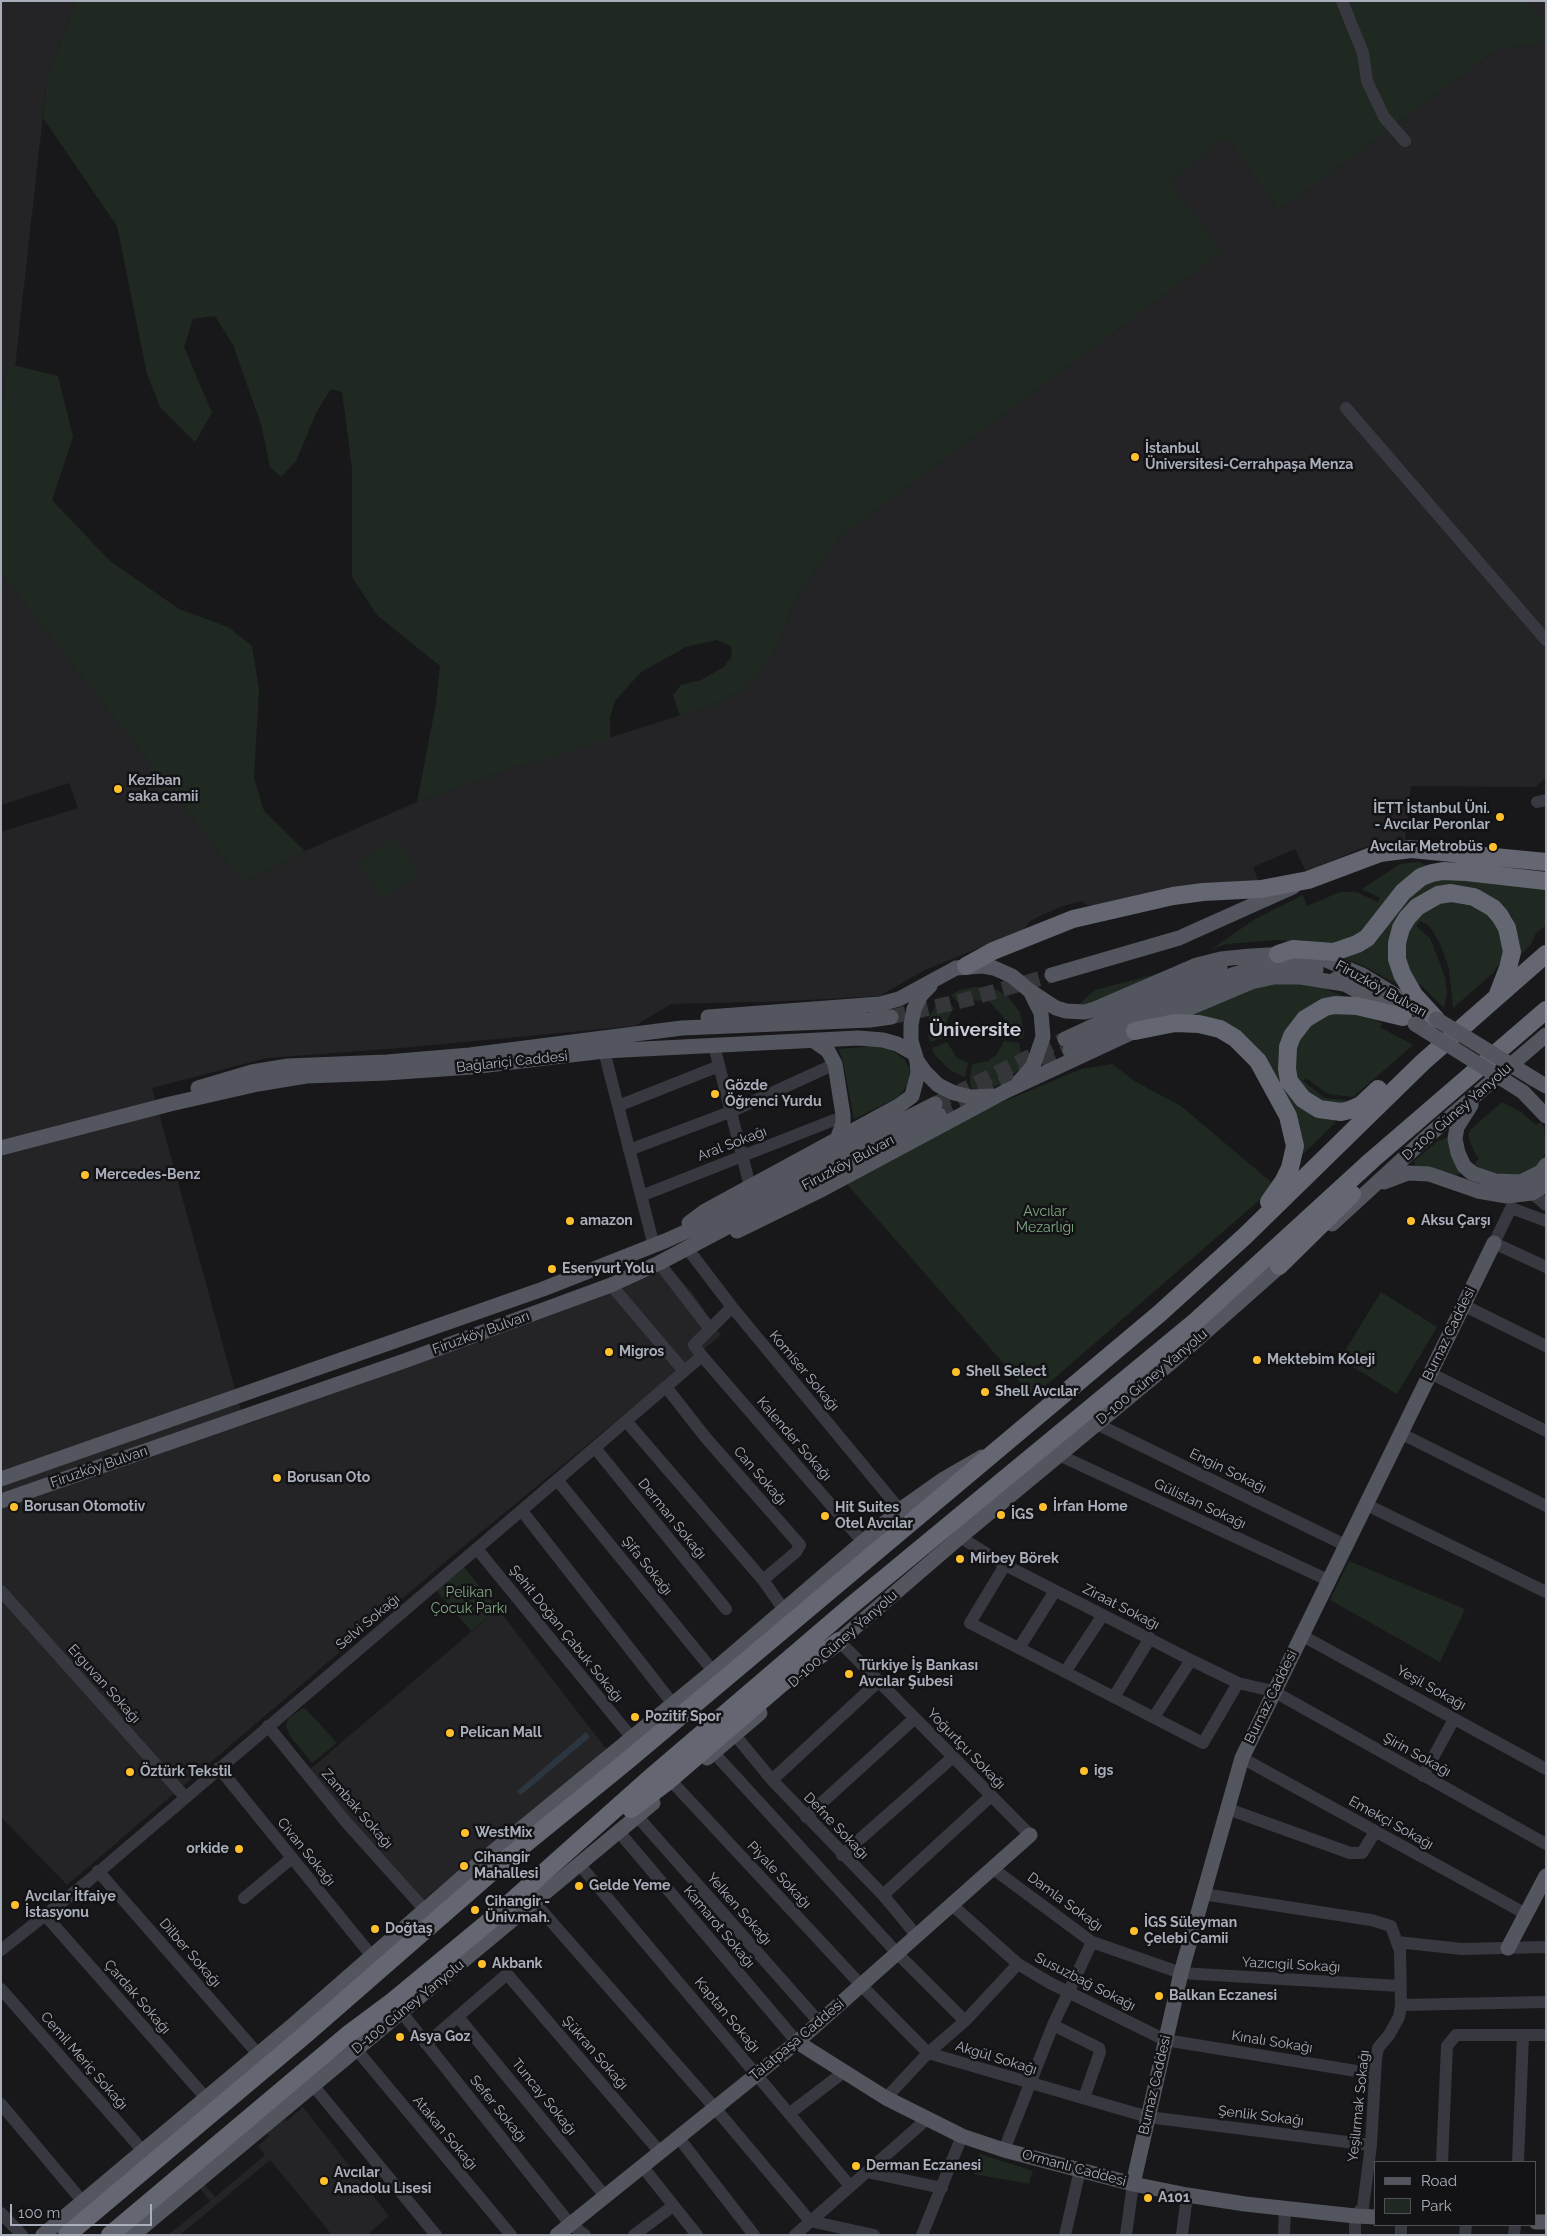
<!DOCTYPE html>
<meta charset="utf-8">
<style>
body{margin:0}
#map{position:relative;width:1547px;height:2236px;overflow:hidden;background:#18181a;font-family:Raleway,sans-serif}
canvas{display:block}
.frame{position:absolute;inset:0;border:2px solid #a9aebb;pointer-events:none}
.legend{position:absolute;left:1374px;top:2161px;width:162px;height:65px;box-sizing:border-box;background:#131315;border:1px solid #4f5157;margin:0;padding:6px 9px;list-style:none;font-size:15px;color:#a9aebb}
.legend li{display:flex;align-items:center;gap:10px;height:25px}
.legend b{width:25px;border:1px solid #4f5157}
.scale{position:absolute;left:10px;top:2204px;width:142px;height:22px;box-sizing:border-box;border:2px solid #a9aebb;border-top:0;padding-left:6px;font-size:15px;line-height:18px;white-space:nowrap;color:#a9aebb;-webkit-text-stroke:4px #131315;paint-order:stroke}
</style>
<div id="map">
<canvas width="1547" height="2236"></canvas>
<div class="frame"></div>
<ul class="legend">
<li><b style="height:6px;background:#54565f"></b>Road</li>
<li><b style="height:14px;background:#1f2921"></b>Park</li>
</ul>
<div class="scale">100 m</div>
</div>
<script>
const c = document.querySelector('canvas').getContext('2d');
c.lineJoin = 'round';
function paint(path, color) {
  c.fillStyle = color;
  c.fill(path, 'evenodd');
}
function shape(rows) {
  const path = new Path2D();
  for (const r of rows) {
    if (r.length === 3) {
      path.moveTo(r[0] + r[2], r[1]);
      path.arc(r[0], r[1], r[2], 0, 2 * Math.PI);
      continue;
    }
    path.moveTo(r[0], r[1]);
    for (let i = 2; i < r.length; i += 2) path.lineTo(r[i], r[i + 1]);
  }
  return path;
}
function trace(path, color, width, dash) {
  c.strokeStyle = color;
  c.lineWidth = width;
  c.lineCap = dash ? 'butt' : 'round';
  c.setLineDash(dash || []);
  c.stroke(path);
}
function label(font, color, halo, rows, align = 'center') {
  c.font = font + ' Raleway,sans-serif';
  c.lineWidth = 5;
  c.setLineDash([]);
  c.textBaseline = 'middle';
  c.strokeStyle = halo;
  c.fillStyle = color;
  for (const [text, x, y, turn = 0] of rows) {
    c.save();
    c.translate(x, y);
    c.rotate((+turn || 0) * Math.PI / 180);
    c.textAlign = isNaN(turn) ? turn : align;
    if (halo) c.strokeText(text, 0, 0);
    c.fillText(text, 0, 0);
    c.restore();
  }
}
paint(shape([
 [1,1,76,1,47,79,1,493],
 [1528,1,1546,1,1546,23],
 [1546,40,1546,778,1535,787,1411,786,1405,840,1362,848,1315,868,1305,870,1295,849,1253,867,1259,882,1098,905,1087,905,1082,901,1060,907,1030,921,1023,930,925,970,879,996,790,1001,671,1004,635,1026,400,1048,267,1058,152,1088,245,1425,658,1269,673,1271,694,1295,721,1335,458,1551,67,1885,1,1817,1,832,78,808,69,783,1,805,1,573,243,882,305,851,417,802,513,768,710,706,740,691,761,673,780,638,797,596,823,558,843,534,1222,252,1168,182,1226,137,1279,210,1498,49,1541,44],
 [498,1609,607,1750,417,1905,308,1771],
 [303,2107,389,2216,367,2235,332,2235,270,2160,180,2235,168,2235,210,2201,194,2181,129,2235,119,2235,271,2116,278,2124,285,2119,287,2121],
 [273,2128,267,2134,269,2136,258,2146,265,2155,215,2197,198,2177]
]), '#242427');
paint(shape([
 [76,1,1528,1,1546,23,1546,40,1541,44,1498,49,1279,210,1226,137,1169,182,1222,252,843,534,823,558,797,596,780,638,761,673,740,691,710,706,680,716,673,695,681,685,701,680,724,667,732,656,731,646,716,640,686,647,641,672,615,701,610,717,610,739,513,768,417,802,436,703,440,666,377,615,352,577,352,468,342,392,331,389,317,411,296,461,281,477,270,467,261,424,233,345,215,316,193,319,184,347,212,413,195,442,160,407,147,374,117,226,43,118,47,79],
 [9,364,58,376,73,437,52,500,110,561,179,609,228,627,252,646,259,689,254,778,264,811,305,851,243,882,1,573,1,419],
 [395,837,420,872,383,898,358,864],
 [1419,862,1430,867,1376,921,1348,944,1304,943,1279,940,1226,944,1212,949,1255,919,1303,895,1307,906,1340,892,1357,892,1377,902,1380,898,1362,889,1400,864],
 [1436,878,1546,887,1546,925,1536,933,1531,944,1519,957,1512,917,1504,909,1482,894,1408,908,1400,986,1362,965,1340,957,1411,891],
 [1454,900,1480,906,1492,918,1505,940,1502,960,1493,973,1453,1008,1449,969,1441,946,1434,933,1428,925,1420,921,1416,926,1430,938,1445,977,1447,992,1444,1008,1420,984,1416,986,1404,959,1404,946,1408,930,1417,916,1439,902],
 [1160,973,1134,986,1084,1007,1077,1006,1095,990],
 [1292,982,1318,986,1348,998,1286,1033,1278,1052,1280,1070,1334,1118,1335,1123,1301,1156,1270,1068,1186,1015,1250,988],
 [974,987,987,988,982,1001,970,1000,958,1003,951,995,960,990],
 [994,988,1007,996,1020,1012,1024,1032,1023,1039,1007,1035,1004,1018,989,1001],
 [944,997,954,1008,947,1020,945,1037,930,1042,928,1035,929,1018,936,1004],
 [1324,1013,1356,1014,1370,1018,1382,1023,1380,1027,1413,1045,1353,1097,1328,1094,1306,1078,1303,1081,1325,1098,1357,1101,1327,1106,1298,1086,1291,1056,1300,1032],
 [976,1030,7],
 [1004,1041,1019,1043,1021,1052,1028,1056,1026,1061,1019,1070,1005,1082,991,1088,971,1089,970,1077,972,1064,988,1061,996,1055],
 [947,1042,957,1058,968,1063,965,1077,951,1071,934,1054,932,1048],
 [877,1046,889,1049,904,1059,910,1069,908,1085,897,1098,854,1119,842,1057,838,1049],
 [1112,1064,1136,1082,1181,1106,1272,1183,1263,1197,1042,1389,1031,1395,846,1183,988,1108,1081,1069],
 [1502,1102,1521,1112,1536,1125,1541,1122,1544,1128,1546,1152,1539,1165,1521,1176,1507,1177,1473,1166,1479,1158,1475,1154,1468,1135,1471,1129],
 [1449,1137,1461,1172,1456,1177,1415,1165,1414,1161,1438,1141],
 [1381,1292,1437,1327,1397,1394,1340,1359],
 [1349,1561,1465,1609,1440,1662,1330,1600],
 [463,1566,498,1609,471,1631,435,1589],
 [303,1708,306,1709,337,1743,312,1763,290,1736,286,1726,288,1719],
 [980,2154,1033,2171,1029,2184,974,2174,974,2171,971,2170]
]), '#1f2921');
paint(shape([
 [586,1732,590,1737,521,1795,517,1791]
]), '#2c3640');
trace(shape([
 [891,1017,965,1000,1052,975],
 [935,1104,1065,1039],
 [939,1115,1070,1050]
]), '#35363a', 15, [15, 8]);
trace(shape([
 [1342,1,1363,53,1367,81,1384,117,1405,141],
 [1346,408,1546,640],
 [1537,802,1546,800],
 [714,1046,750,1186],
 [604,1051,654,1246],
 [618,1106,719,1066],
 [629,1150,730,1112,835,1064],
 [1532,1193,1546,1205],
 [641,1196,834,1120],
 [1546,1221,1511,1208,1494,1243,1546,1267],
 [687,1248,732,1307,900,1510],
 [659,1263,710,1329],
 [611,1285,684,1371],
 [1463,1305,1546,1346],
 [732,1307,694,1345,702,1356,863,1542],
 [1430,1373,1546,1431],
 [666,1387,706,1438,800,1545,796,1552,763,1580],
 [626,1421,763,1580,784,1610],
 [1097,1424,1345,1545],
 [1400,1433,1546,1506],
 [595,1448,726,1609],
 [1059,1455,1328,1580],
 [558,1481,713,1671],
 [1365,1504,1546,1592],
 [522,1511,673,1704],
 [960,1537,1005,1565,1191,1660,1238,1683,1273,1691,1546,1844],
 [477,1549,632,1738],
 [1005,1565,970,1623,1203,1743,1238,1683],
 [1,1591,185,1797],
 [1301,1635,1546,1769],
 [839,1641,1030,1835],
 [1019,1648,1055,1591],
 [1065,1672,1103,1615],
 [1114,1697,1150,1638],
 [1154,1717,1191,1660],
 [268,1726,346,1822,425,1910],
 [735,1735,772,1780,883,1895,917,1936],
 [714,1753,897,1953,965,2021],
 [1242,1758,1526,1914],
 [219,1768,371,1955],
 [1423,1776,1454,1719],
 [772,1780,879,1681],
 [675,1785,861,1985,928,2053,1148,2117,1371,2145],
 [1228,1809,1350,1853,1362,1853,1375,1832],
 [637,1816,819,2022],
 [806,1817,915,1718],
 [619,1832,797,2042],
 [842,1855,953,1757],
 [579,1864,850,2186],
 [992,1868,1092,1942,1181,1973,1400,1986],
 [98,1871,258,2054],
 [1203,1894,1371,1920,1391,1926,1400,1951,1401,2005,1399,2017,1389,2035,1378,2048,1376,2059,1371,2145,1363,2207,1355,2216,1355,2235],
 [883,1895,991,1796],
 [244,1898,292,1858],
 [534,1902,715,2108,810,2221,874,2235],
 [951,1904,1018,1964,1050,1983,1165,2040,1375,2074],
 [45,1915,206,2098],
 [1397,1942,1462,1949,1546,1947],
 [1,1950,87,1882,702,1356],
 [1,1989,144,2152],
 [1401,2005,1546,2002],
 [402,2013,570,2224,585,2235],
 [459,2018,605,2196],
 [1053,2025,1099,2048,1100,2052,1084,2098],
 [426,2044,507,1974,660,2152],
 [356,2049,511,2235],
 [312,2084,436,2235],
 [886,2098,928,2053,965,2021,1018,1964],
 [1,2104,83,2202],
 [790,2113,844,2072],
 [678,2137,754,2235],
 [1004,2150,1053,2025,1092,1942],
 [1442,2162,1447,2046,1456,2035,1546,2035],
 [1518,2162,1523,2035],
 [642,2166,697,2235],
 [867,2172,942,2188],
 [1,2213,22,2235],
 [634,2235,673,2206],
 [795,2235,927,2119],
 [922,2235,962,2136],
 [1065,2235,1080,2170],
 [1126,2235,1133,2184],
 [1182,2235,1187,2195],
 [1284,2235,1285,2208],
 [1401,2235,1401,2225],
 [1465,2235,1466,2225],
 [1514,2235,1515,2225]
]), '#383940', 12);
trace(shape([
 [1242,959,1251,956,1287,954,1326,960,1362,975,1428,1015],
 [1052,975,1179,938,1293,887],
 [1336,979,1393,1011],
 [708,1017,880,1004,899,999,956,968,983,966,994,968,1012,976,1030,991,1056,1008,1066,1011,1085,1012,1095,1009,1197,965,1221,959,1251,956],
 [1065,1039,1220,967],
 [814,1041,828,1051,835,1064,843,1115,843,1123,838,1137],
 [1070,1050,1232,975,1249,970,1278,966,1291,966,1316,970],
 [917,1061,925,1072,938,1085,954,1093,971,1097,992,1096],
 [1534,1079,1546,1086],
 [1019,1082,1033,1066,1043,1037,1041,1013,1031,993],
 [198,1088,252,1072,288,1066,387,1062,470,1055,682,1028,870,1020,891,1017],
 [1523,1092,1546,1116],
 [1471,1105,1457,1127,1455,1139,1458,1153,1464,1166,1472,1173,1496,1181,1521,1182,1541,1172,1546,1165],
 [1,1148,170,1104,258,1084,306,1076,386,1073,471,1067,604,1051,858,1038,883,1040,897,1044,915,1054],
 [1384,1182,1408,1173,1429,1174,1478,1191,1507,1196,1532,1193,1546,1185],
 [689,1223,705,1211,900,1105,912,1096,918,1073,917,1061,911,1041,911,1025,914,1009,921,995,930,986],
 [1332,1224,1429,1135,1546,1035],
 [737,1231,823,1189,1006,1091,1135,1031,1251,982,1274,977,1301,977,1344,984],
 [1,1479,543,1289,665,1241,743,1206,804,1171,935,1104],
 [1,1501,407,1360,611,1285,659,1263,939,1115],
 [831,1648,960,1537,1174,1360,1287,1260],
 [707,1758,760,1713],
 [1508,1948,1546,1876],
 [797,2042,886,2098,962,2136,1004,2150,1133,2184,1187,2195,1245,2204,1355,2216,1376,2217],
 [1133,2184,1181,1973,1242,1758,1494,1243],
 [1536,2222,1546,2222],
 [43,2235,293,2025,466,1874,713,1671,900,1510,944,1479,982,1457],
 [133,2235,653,1803],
 [557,2235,797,2042,1030,1835]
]), '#54565f', 15);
trace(shape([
 [1278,954,1293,949,1334,952,1357,944,1367,938,1403,892,1421,877,1432,873,1443,871,1466,872,1546,881],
 [966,966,993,951,1073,919,1173,896,1203,892,1261,889,1308,880,1380,853,1411,849,1546,862],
 [1436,1019,1414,995,1402,974,1397,959,1397,943,1401,928,1407,918,1417,907,1438,895,1451,893,1474,897,1493,908,1500,916,1507,928,1512,952,1508,968,1498,994],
 [1135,1031,1175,1023,1199,1024,1220,1029,1235,1038,1258,1061,1288,1116,1295,1146,1290,1168,1283,1182,1269,1202],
 [1378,1089,1361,1105,1350,1110,1341,1112,1319,1109,1303,1099,1289,1081,1287,1069,1288,1047,1292,1036,1305,1019,1325,1007,1335,1005,1357,1006,1403,1017],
 [1279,1266,1352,1194],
 [631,1809,668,1781,782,1683,839,1641],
 [67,2235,306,2034,509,1857,627,1761,1159,1314,1245,1236,1423,1062,1546,954],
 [110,2235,350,2033,393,2001,486,1924,650,1778,852,1605,1196,1321,1372,1160,1546,1010]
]), '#646771', 18);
trace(shape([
 [1436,1019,1534,1079],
 [1415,1024,1523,1092]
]), '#54565f', 15);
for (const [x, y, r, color] of [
 [1135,457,5,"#ffc02b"],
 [118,789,5,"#ffc02b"],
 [1500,817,5,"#ffc02b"],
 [1493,847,5,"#ffc02b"],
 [715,1094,5,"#ffc02b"],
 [85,1175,5,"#ffc02b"],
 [570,1221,5,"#ffc02b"],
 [1411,1221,5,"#ffc02b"],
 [552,1269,5,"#ffc02b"],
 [609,1352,5,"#ffc02b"],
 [1257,1360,5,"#ffc02b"],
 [956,1372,5,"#ffc02b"],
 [985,1392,5,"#ffc02b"],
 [277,1478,5,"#ffc02b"],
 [14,1507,5,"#ffc02b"],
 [1043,1507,5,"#ffc02b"],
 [1001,1515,5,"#ffc02b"],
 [825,1516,5,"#ffc02b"],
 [960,1559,5,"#ffc02b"],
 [849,1674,5,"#ffc02b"],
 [635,1717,5,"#ffc02b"],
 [450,1733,5,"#ffc02b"],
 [1084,1771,5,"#ffc02b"],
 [130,1772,5,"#ffc02b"],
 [465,1833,5,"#ffc02b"],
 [239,1849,5,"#ffc02b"],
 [464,1866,5,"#ffc02b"],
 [579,1886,5,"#ffc02b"],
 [15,1905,5,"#ffc02b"],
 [475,1910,5,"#ffc02b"],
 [375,1929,5,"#ffc02b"],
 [1134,1931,5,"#ffc02b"],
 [482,1964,5,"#ffc02b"],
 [1159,1996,5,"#ffc02b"],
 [400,2037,5,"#ffc02b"],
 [856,2166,5,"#ffc02b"],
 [324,2181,5,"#ffc02b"],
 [1148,2198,5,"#ffc02b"]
]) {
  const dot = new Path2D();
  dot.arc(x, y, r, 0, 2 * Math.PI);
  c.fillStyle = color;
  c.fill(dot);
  trace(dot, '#131315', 2);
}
label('bold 14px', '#a9aebb', '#131315', [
 ["İstanbul",1145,449],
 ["Üniversitesi-Cerrahpaşa Menza",1145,465],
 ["Keziban",128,781],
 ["saka camii",128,797],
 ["İETT İstanbul Üni.",1490,809,"right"],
 ["- Avcılar Peronlar",1490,825,"right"],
 ["Avcılar Metrobüs",1483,847,"right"],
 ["Gözde",725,1086],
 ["Öğrenci Yurdu",725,1102],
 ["Mercedes-Benz",95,1175],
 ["amazon",580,1221],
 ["Aksu Çarşı",1421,1221],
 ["Esenyurt Yolu",562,1269],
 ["Migros",619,1352],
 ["Mektebim Koleji",1267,1360],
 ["Shell Select",966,1372],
 ["Shell Avcılar",995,1392],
 ["Borusan Oto",287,1478],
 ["Borusan Otomotiv",24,1507],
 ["İrfan Home",1053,1507],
 ["Hit Suites",835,1508],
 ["Otel Avcılar",835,1524],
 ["İGS",1011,1515],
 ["Mirbey Börek",970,1559],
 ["Türkiye İş Bankası",859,1666],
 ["Avcılar Şubesi",859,1682],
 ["Pozitif Spor",645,1717],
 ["Pelican Mall",460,1733],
 ["igs",1094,1771],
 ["Öztürk Tekstil",140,1772],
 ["WestMix",475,1833],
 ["orkide",229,1849,"right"],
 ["Cihangir",474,1858],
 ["Mahallesi",474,1874],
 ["Gelde Yeme",589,1886],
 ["Avcılar İtfaiye",25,1897],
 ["İstasyonu",25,1913],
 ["Cihangir -",485,1902],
 ["Üniv.mah.",485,1918],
 ["İGS Süleyman",1144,1923],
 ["Çelebi Camii",1144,1939],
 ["Doğtaş",385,1929],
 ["Akbank",492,1964],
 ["Balkan Eczanesi",1169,1996],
 ["Asya Goz",410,2037],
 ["Derman Eczanesi",866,2166],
 ["Avcılar",334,2173],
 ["Anadolu Lisesi",334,2189],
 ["A101",1158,2198]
], 'left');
label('14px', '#a9aebb', '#131315', [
 ["Firuzköy Bulvarı",1381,989,29],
 ["Bağlariçi Caddesi",512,1062,-6],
 ["D-100 Güney Yanyolu",1457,1112,-41],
 ["Aral Sokağı",732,1144,-21],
 ["Firuzköy Bulvarı",848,1163,-28],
 ["Firuzköy Bulvarı",481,1333,-20],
 ["Burnaz Caddesi",1449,1334,-64],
 ["Komiser Sokağı",804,1371,50],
 ["D-100 Güney Yanyolu",1152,1377,-40],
 ["Kalender Sokağı",794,1439,49],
 ["Firuzköy Bulvarı",99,1467,-19],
 ["Engin Sokağı",1228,1471,26],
 ["Can Sokağı",760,1476,49],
 ["Gülistan Sokağı",1200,1504,25],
 ["Derman Sokağı",672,1519,51],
 ["Şifa Sokağı",647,1566,51],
 ["Ziraat Sokağı",1121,1607,27],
 ["Selvi Sokağı",368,1622,-40],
 ["Şehit Doğan Çabuk Sokağı",566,1634,51],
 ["D-100 Güney Yanyolu",843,1639,-41],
 ["Erguvan Sokağı",104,1684,48],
 ["Yeşil Sokağı",1431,1688,29],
 ["Burnaz Caddesi",1271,1697,-64],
 ["Yoğurtçu Sokağı",966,1749,46],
 ["Şirin Sokağı",1417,1755,29],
 ["Zambak Sokağı",357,1809,49],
 ["Emekçi Sokağı",1391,1823,29],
 ["Defne Sokağı",836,1826,46],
 ["Civan Sokağı",306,1852,51],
 ["Piyale Sokağı",779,1875,47],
 ["Damla Sokağı",1065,1902,36],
 ["Yelken Sokağı",739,1909,49],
 ["Kamarot Sokağı",719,1927,50],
 ["Dilber Sokağı",190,1953,49],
 ["Yazıcıgil Sokağı",1291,1965,3],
 ["Susuzbağ Sokağı",1085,1982,27],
 ["Çardak Sokağı",137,1997,49],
 ["D-100 Güney Yanyolu",408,2007,-39],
 ["Kaptan Sokağı",727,2015,50],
 ["Talatpaşa Caddesi",797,2040,-40],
 ["Kınalı Sokağı",1272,2042,9],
 ["Şükran Sokağı",595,2053,49],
 ["Akgül Sokağı",996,2058,17],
 ["Cemil Meriç Sokağı",84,2061,49],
 ["Burnaz Caddesi",1155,2085,-77],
 ["Tuncay Sokağı",544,2097,51],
 ["Yeşilırmak Sokağı",1359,2106,-84],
 ["Sefer Sokağı",498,2109,51],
 ["Şenlik Sokağı",1261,2116,7],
 ["Atakan Sokağı",445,2133,50],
 ["Ormanlı Caddesi",1074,2168,15]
]);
label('14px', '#7fa883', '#131315', [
 ["Avcılar",1045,1212],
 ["Mezarlığı",1045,1228],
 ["Pelikan",469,1593],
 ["Çocuk Parkı",469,1609]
]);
label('bold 19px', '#cacdd7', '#131315', [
 ["Üniversite",975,1030]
]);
</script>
